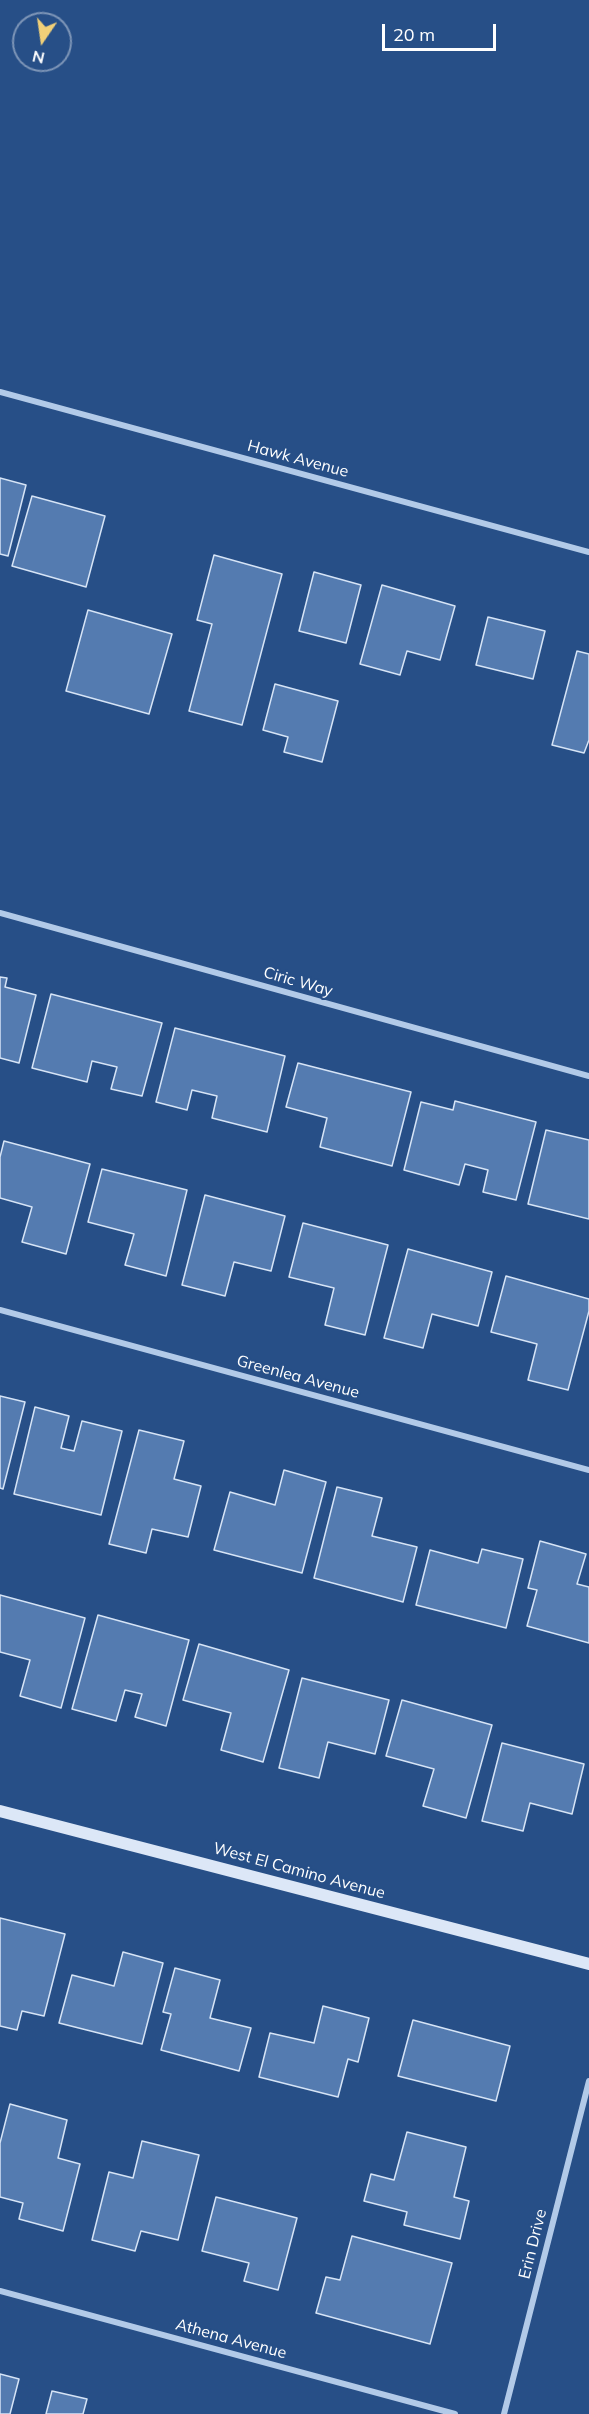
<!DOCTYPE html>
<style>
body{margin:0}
#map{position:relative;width:589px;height:2414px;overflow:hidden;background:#274f87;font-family:Mulish,sans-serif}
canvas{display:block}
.north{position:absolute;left:12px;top:12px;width:60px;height:60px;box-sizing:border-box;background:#274f87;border:2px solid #7d95b7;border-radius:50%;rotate:193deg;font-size:16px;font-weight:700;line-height:24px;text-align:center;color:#fff}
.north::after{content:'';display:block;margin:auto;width:21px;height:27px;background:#f1d078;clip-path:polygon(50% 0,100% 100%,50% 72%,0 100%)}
.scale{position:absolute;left:382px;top:24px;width:114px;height:27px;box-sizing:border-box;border:3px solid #fff;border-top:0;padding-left:8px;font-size:18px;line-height:21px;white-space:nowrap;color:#fff;-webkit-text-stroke:4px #274f87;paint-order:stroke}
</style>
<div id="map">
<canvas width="589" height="2414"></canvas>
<div class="north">N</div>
<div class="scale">20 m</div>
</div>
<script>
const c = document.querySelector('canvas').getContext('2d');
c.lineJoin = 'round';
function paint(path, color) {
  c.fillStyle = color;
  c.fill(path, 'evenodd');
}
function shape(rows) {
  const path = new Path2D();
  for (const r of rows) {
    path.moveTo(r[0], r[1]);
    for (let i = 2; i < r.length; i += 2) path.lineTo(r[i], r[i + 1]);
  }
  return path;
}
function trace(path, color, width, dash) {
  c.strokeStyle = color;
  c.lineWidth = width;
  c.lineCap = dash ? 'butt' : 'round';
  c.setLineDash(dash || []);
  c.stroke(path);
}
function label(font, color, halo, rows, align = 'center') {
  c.font = font + ' Mulish,sans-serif';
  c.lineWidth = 4.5;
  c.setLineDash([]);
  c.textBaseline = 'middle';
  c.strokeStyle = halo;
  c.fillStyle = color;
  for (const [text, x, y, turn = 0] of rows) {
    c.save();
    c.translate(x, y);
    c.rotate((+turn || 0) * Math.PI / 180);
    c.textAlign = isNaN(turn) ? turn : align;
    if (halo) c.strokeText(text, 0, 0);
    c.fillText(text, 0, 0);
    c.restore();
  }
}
const building = shape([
 [0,478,26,485,8,556,0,554,0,478],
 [32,496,105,516,86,587,12,566,32,496],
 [214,555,282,574,242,725,189,711,212,624,197,620,214,555],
 [314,572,361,585,346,643,299,631,314,572],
 [382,585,455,606,440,660,407,651,400,675,360,664,382,585],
 [88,610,172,634,149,714,66,691,88,610],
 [488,617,545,631,533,679,476,665,488,617],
 [577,651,589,654,589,740,584,753,552,745,577,651],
 [275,684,338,701,322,762,284,752,288,737,263,730,275,684],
 [0,977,7,978,5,987,36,995,19,1063,0,1058,0,977],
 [51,994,162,1023,142,1096,111,1089,117,1067,92,1061,87,1082,32,1068,51,994],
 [175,1028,285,1056,267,1132,212,1118,217,1096,192,1090,187,1110,156,1102,175,1028],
 [298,1063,411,1092,392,1166,320,1147,327,1118,286,1107,298,1063],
 [455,1101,536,1122,516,1200,483,1192,488,1170,465,1164,459,1185,404,1170,421,1102,453,1110,455,1101],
 [546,1130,589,1140,589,1219,528,1204,546,1130],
 [4,1141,90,1164,66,1254,22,1242,32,1207,0,1198,0,1157,4,1141],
 [102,1169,187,1190,166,1276,125,1265,134,1234,88,1222,102,1169],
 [205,1195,285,1216,271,1271,234,1262,225,1296,182,1285,205,1195],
 [303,1223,388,1245,365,1335,325,1325,334,1288,289,1277,303,1223],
 [408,1249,492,1272,478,1326,432,1314,423,1348,384,1338,408,1249],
 [506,1276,589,1299,589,1311,568,1390,528,1380,537,1344,491,1332,506,1276],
 [0,1396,25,1402,3,1489,0,1488,0,1396],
 [35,1407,69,1416,61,1448,74,1451,82,1421,122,1431,101,1515,14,1494,35,1407],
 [139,1430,184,1441,174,1479,201,1486,188,1537,152,1529,146,1553,109,1544,139,1430],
 [284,1470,326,1482,302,1573,214,1550,230,1492,275,1505,284,1470],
 [337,1487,382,1498,372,1536,417,1547,403,1602,314,1578,337,1487],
 [540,1541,586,1554,577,1584,589,1587,589,1643,527,1626,537,1590,528,1588,540,1541],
 [482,1549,523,1559,506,1628,416,1605,430,1550,478,1563,482,1549],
 [0,1595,85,1618,61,1708,20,1696,30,1660,0,1652,0,1595],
 [98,1615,189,1640,166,1726,135,1717,142,1694,125,1690,116,1721,72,1709,98,1615],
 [199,1644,289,1670,263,1762,221,1750,231,1713,183,1700,199,1644],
 [302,1678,389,1700,375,1754,328,1742,319,1778,279,1768,302,1678],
 [402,1700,492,1725,466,1818,423,1806,434,1769,386,1756,402,1700],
 [502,1743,584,1764,572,1814,530,1803,523,1831,482,1821,502,1743],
 [0,1918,65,1934,44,2016,22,2011,17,2030,0,2026,0,1918],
 [123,1952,163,1963,142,2044,59,2023,72,1975,114,1986,123,1952],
 [175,1968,220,1980,210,2018,251,2028,239,2071,161,2050,171,2014,163,2012,175,1968],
 [323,2006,369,2018,358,2062,348,2059,338,2097,259,2077,270,2033,314,2043,323,2006],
 [413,2020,510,2046,496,2101,398,2076,413,2020],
 [10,2104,67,2120,58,2158,80,2164,63,2231,19,2219,23,2203,0,2197,0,2143,10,2104],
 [407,2132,466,2147,454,2197,469,2201,460,2239,404,2225,407,2212,364,2201,371,2174,394,2180,407,2132],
 [142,2141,199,2155,178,2240,141,2231,135,2251,92,2240,109,2172,133,2178,142,2141],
 [216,2197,297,2218,278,2290,244,2281,249,2263,202,2251,216,2197],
 [352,2236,452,2263,430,2344,316,2313,326,2277,340,2280,352,2236],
 [0,2374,19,2379,10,2414,0,2414,0,2374],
 [52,2391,87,2399,83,2414,46,2414,52,2391]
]);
paint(building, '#547bb0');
trace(building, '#d6e4f6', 1.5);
trace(shape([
 [0,392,589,552],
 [0,913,589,1076],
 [0,1310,589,1470],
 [0,2291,455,2414],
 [504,2414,589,2081]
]), '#b2cae8', 6);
trace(shape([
 [0,1811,589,1964]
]), '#dce7f7', 12);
label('16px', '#fff', '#274f87', [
 ["Hawk Avenue",298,459,15],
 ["Ciric Way",298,982,16],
 ["Greenlea Avenue",298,1377,15],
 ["West El Camino Avenue",299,1871,15],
 ["Erin Drive",533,2244,-76],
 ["Athena Avenue",231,2339,15]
]);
</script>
